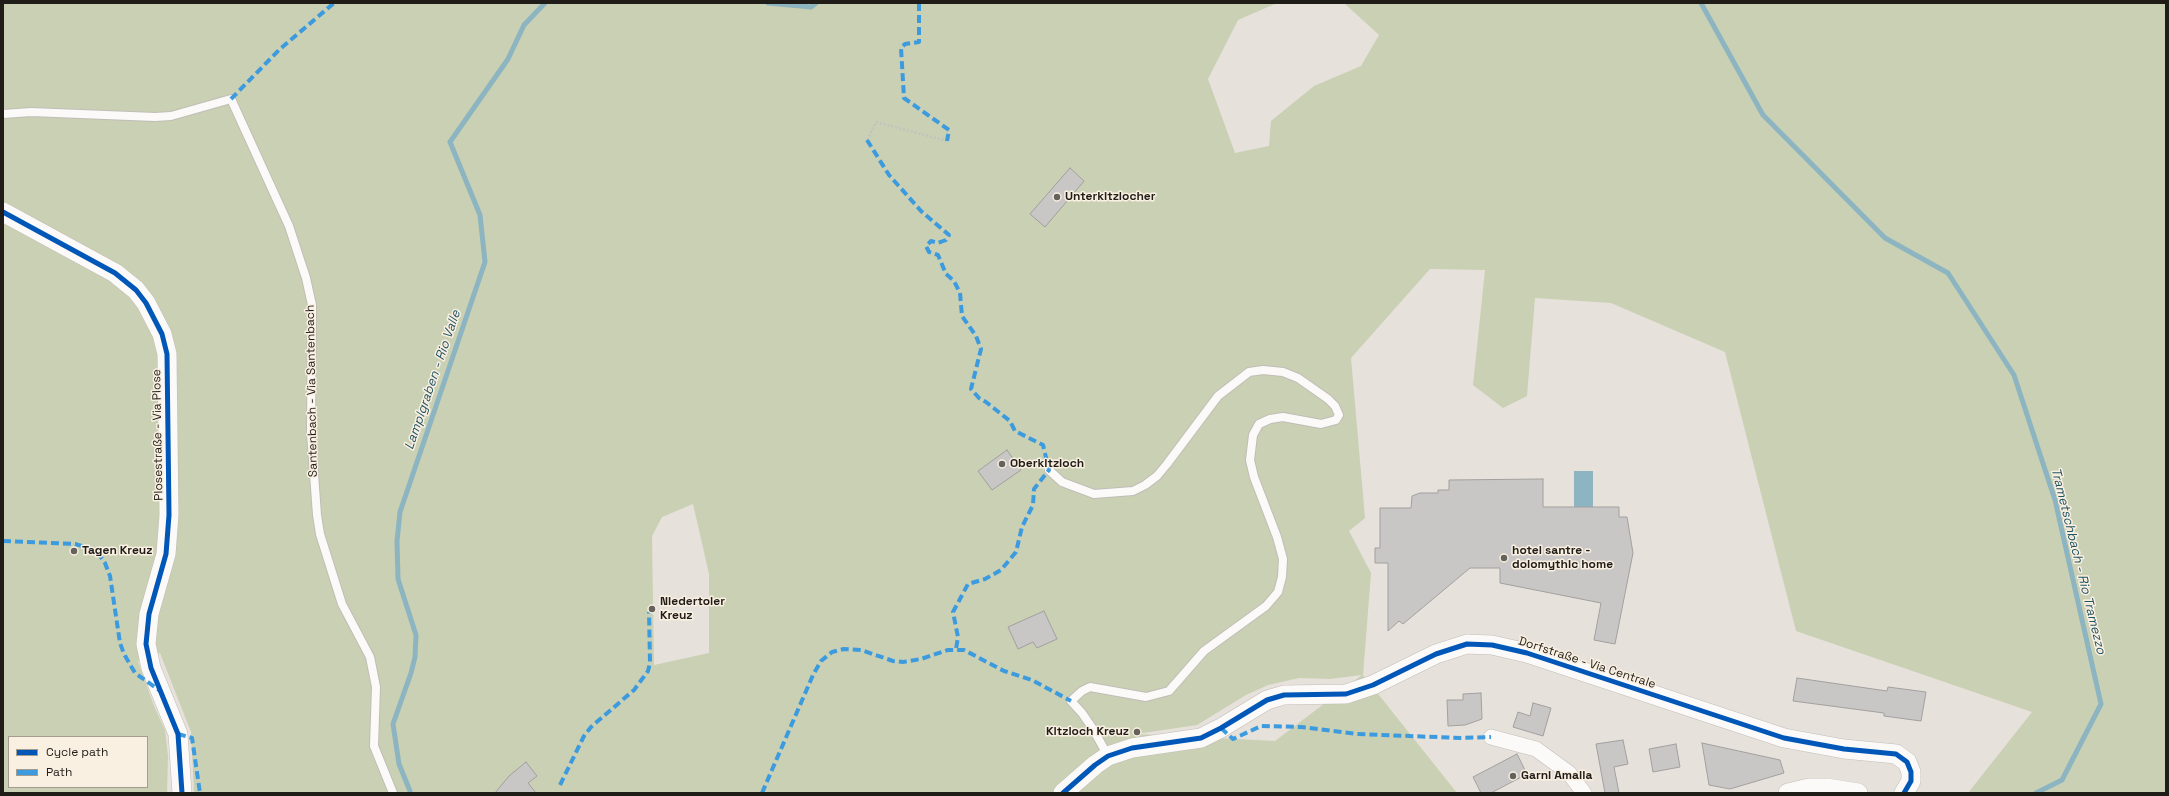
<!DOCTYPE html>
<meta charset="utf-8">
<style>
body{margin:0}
#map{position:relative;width:2169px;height:796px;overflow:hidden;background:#e6e1da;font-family:"Space Grotesk",sans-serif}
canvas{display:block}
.frame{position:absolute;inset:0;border:4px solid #201d18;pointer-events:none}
.legend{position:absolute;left:8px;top:736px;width:140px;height:52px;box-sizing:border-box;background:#faf0e2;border:1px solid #a39c91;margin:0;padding:5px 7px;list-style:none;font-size:12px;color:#201d18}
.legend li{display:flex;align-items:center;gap:8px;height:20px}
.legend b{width:20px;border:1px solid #a39c91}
</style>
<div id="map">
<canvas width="2169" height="796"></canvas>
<div class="frame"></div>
<ul class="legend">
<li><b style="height:5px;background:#0057b8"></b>Cycle path</li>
<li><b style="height:5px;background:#3c9bdf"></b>Path</li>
</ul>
</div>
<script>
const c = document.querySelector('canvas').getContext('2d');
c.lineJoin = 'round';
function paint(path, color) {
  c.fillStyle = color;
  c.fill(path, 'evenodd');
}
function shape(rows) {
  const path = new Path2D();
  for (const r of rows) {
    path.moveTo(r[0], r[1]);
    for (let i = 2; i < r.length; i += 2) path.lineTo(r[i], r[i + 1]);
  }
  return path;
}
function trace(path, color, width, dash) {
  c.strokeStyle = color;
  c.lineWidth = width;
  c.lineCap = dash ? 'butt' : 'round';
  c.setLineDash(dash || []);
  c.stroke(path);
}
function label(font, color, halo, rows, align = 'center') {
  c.font = font + ' "Space Grotesk",sans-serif';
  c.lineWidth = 3;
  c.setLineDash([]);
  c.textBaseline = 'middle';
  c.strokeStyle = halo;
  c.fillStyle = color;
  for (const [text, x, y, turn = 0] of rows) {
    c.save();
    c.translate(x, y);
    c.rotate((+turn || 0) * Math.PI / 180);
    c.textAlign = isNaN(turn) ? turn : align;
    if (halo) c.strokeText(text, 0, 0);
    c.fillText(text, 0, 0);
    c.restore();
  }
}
paint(shape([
 [3,3,1277,3,1238,20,1208,79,1235,153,1269,146,1271,121,1314,86,1361,66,1379,35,1344,3,2166,3,2166,793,1968,793,2032,712,1796,631,1725,352,1611,303,1535,298,1527,396,1503,408,1473,385,1485,270,1430,269,1351,358,1365,518,1349,531,1371,573,1363,675,1457,793,194,793,191,732,160,653,138,661,154,706,165,730,168,756,167,793,3,793],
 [693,504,709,574,709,653,654,665,652,536,662,517],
 [1362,675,1275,741,1136,734,1197,725,1246,695,1268,685,1299,678,1330,679],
 [9,737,147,737,147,787,9,787]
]), '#cad0b3');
paint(shape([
 [1574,471,1593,471,1593,515,1574,515]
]), '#8cb5c1');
trace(shape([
 [768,3,811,7,816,3],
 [1701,3,1763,115,1885,238,1948,273,2014,375,2055,500,2101,704,2062,780,2036,793],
 [410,791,399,764,393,724,411,673,415,657,416,635,398,579,397,541,400,512,485,262,480,215,450,142,508,59,524,25,545,3]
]), '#8cb5c1', 5);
const building = shape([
 [1070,168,1084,181,1045,227,1030,214,1070,168],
 [1007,450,1021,470,992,490,978,471,1007,450],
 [1543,479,1543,507,1619,507,1619,517,1627,517,1633,553,1615,644,1594,640,1601,603,1500,583,1500,568,1470,568,1403,624,1399,621,1388,631,1388,563,1375,563,1375,548,1380,548,1380,508,1411,508,1412,496,1420,493,1438,493,1438,490,1449,490,1449,480,1543,479],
 [1044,611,1057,639,1037,648,1033,642,1018,649,1008,627,1044,611],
 [1797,678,1887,691,1888,687,1926,692,1921,721,1884,716,1884,713,1793,701,1797,678],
 [1481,693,1482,719,1465,725,1448,726,1447,700,1463,700,1463,694,1481,693],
 [1533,703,1551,708,1543,736,1513,727,1518,712,1530,716,1533,703],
 [1623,740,1628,764,1614,767,1619,793,1605,793,1596,744,1623,740],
 [1702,743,1780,760,1784,773,1730,789,1709,785,1702,743],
 [1676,744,1680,767,1653,772,1649,749,1676,744],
 [1517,754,1527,774,1491,793,1481,793,1473,777,1517,754],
 [526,762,537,776,528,783,536,793,495,793,509,776,526,762]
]);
paint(building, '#c9c7c6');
trace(building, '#a2a09f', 1);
const service = shape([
 [3,114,31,112,155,117,171,116,231,99,289,226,306,278,312,305,311,433,317,515,320,534,342,604,370,657,376,687,374,746,393,793],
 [1049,470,1062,482,1094,494,1133,491,1145,485,1157,476,1167,464,1218,396,1249,372,1263,370,1283,372,1298,378,1328,399,1335,406,1339,415,1336,420,1321,424,1283,417,1270,419,1259,424,1253,435,1250,460,1254,477,1277,537,1283,559,1282,577,1278,592,1266,606,1204,651,1169,691,1146,697,1090,687,1082,691,1071,701,1082,713,1093,729,1108,756]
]);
const minor = shape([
 [1491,737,1536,749,1569,773,1584,793]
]);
const tertiary = shape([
 [3,212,115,273,136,290,146,303,162,334,167,354,169,515,166,554,149,614,146,644,151,668,178,734,182,793],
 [1063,793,1095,765,1108,756,1132,748,1201,738,1221,728,1267,700,1284,695,1346,694,1373,685,1436,654,1467,644,1492,645,1527,653,1784,738,1844,749,1896,754,1907,762,1911,772,1911,781,1904,793],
 [1788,793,1809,788,1827,788,1858,793]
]);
trace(service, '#c1bdb7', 10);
trace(minor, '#c1bdb7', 16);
trace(tertiary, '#c1bdb7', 20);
trace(shape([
 [867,140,876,122,947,141]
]), '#c4c2be', 2.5, [2, 2]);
trace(service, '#fbfaf9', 8);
trace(minor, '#fbfaf9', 15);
trace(tertiary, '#fbfaf9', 19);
trace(shape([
 [919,3,919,42,905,44,901,48,904,98,949,130,947,141],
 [231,99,280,49,334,3],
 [867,140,889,175,921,211,949,235,946,240,938,243,931,241,926,246,929,252,938,255,946,274,954,281,960,293,962,316,976,336,981,349,971,389,979,398,986,402,1010,421,1015,431,1043,445,1049,470,1034,489,1033,505,1022,527,1016,552,1001,570,985,579,968,584,953,612,958,637,956,649],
 [3,541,75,544,89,548,98,553,105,563,110,576,120,643,124,654,135,673,159,690],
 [1221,728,1233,739,1261,726,1301,727,1357,734,1461,738,1491,737],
 [178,734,192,738,200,793],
 [560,785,584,736,591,727,634,690,648,671,650,663,649,612],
 [762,793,813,675,821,661,832,652,844,649,861,650,893,661,903,662,921,659,948,650,964,650,1004,671,1032,680,1071,701]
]), '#3c9bdf', 4, [8, 4]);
trace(shape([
 [3,212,115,273,136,290,146,303,162,334,167,354,169,515,166,554,149,614,146,644,151,668,178,734,182,793],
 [1063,793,1095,765,1108,756,1132,748,1201,738,1221,728,1267,700,1284,695,1346,694,1373,685,1436,654,1467,644,1492,645,1527,653,1784,738,1844,749,1896,754,1907,762,1911,772,1911,781,1904,793]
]), '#0057b8', 5);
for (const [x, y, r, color] of [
 [1057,197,4,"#65625c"],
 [1002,464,4,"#65625c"],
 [74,551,4,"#65625c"],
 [1504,558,4,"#65625c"],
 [652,609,4,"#65625c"],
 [1137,732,4,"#65625c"],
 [1513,776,4,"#65625c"]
]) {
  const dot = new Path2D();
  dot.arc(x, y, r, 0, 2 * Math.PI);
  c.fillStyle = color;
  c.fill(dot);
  trace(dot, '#faf0e2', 1.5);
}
label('bold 12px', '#201d18', '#faf0e2', [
 ["Unterkitzlocher",1065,197],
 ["Oberkitzloch",1010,464],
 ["Tagen Kreuz",82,551],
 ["hotel santre -",1512,551],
 ["dolomythic home",1512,565],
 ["Niedertoler",660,602],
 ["Kreuz",660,616],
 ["Kitzloch Kreuz",1129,732,"right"],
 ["Garni Amalia",1521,776]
], 'left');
label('12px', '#201d18', '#faf0e2', [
 ["Santenbach - Via Santenbach",312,391,-91],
 ["Plosestraße - Via Plose",158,435,-91],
 ["Dorfstraße - Via Centrale",1587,663,18]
]);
label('italic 13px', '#225564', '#faf0e2', [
 ["Lamplgraben - Rio Valle",433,380,-71],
 ["Trametschbach - Rio Tramezzo",2078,561,76]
]);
</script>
